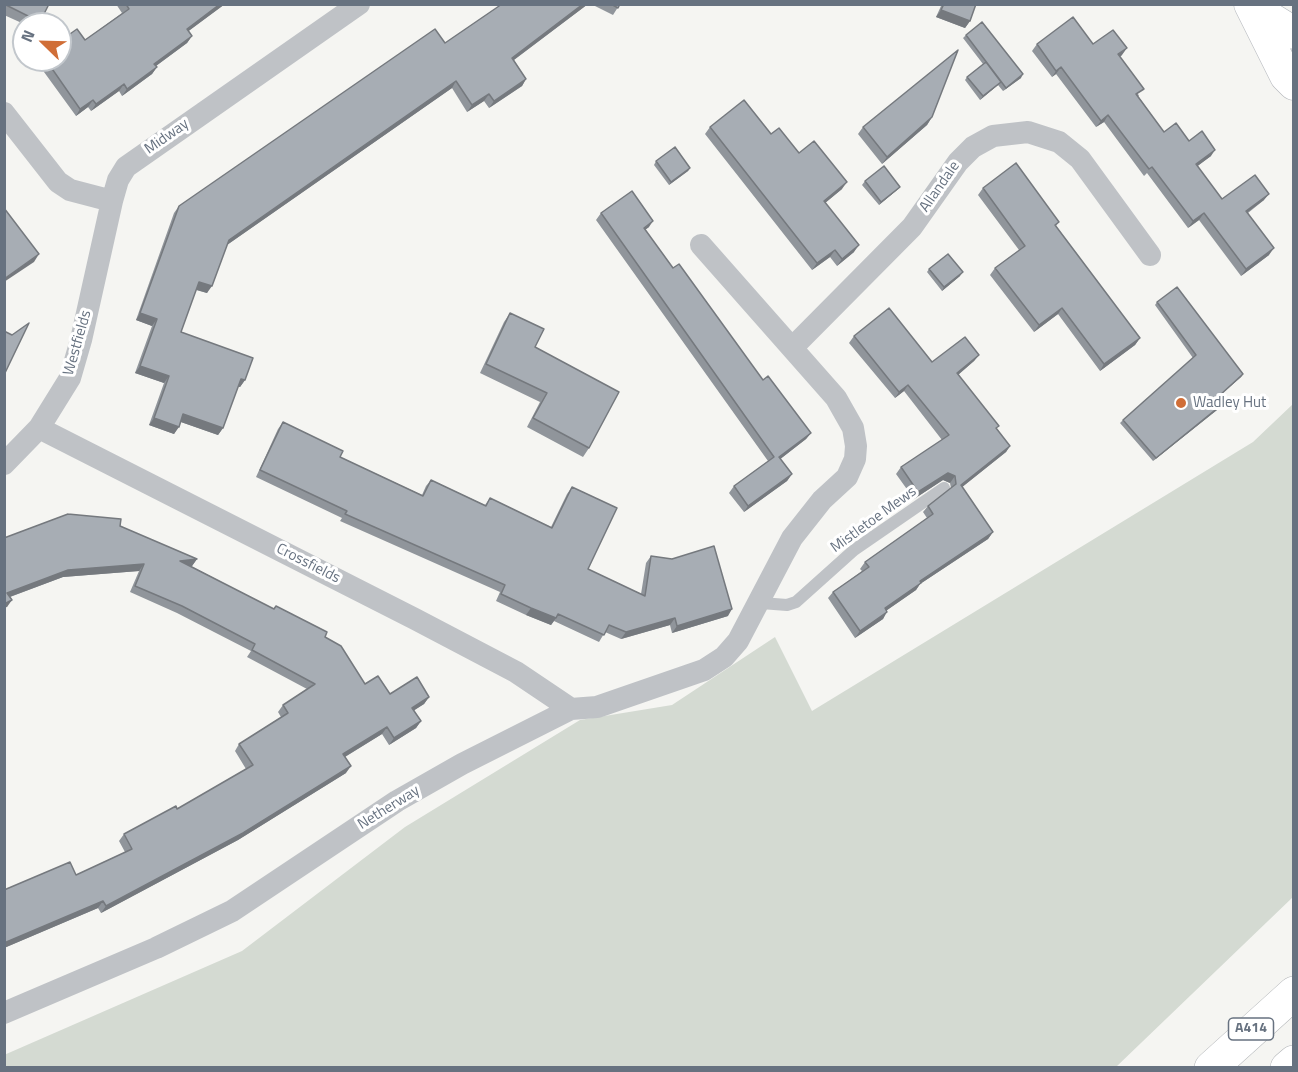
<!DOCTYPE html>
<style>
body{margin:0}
#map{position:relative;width:1298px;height:1072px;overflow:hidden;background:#f5f5f2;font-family:"Titillium Web",sans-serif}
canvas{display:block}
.frame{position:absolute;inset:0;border:6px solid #677280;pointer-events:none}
.north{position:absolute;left:12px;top:12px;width:60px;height:60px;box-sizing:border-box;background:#fff;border:2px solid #c2c7cc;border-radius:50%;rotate:293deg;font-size:16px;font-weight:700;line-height:24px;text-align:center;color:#677280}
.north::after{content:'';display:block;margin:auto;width:21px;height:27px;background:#d06e37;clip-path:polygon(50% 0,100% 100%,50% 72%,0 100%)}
</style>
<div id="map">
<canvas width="1298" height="1072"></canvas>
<div class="frame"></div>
<div class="north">N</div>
</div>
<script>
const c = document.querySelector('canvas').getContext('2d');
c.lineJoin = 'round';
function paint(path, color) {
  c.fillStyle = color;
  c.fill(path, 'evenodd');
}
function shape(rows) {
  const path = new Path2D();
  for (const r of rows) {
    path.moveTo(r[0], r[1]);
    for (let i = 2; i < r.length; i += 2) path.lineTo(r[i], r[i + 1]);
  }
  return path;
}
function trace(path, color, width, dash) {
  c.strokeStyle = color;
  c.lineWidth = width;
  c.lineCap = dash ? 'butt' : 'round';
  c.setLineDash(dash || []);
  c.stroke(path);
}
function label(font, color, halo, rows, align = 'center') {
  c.font = font + ' "Titillium Web",sans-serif';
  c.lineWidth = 6;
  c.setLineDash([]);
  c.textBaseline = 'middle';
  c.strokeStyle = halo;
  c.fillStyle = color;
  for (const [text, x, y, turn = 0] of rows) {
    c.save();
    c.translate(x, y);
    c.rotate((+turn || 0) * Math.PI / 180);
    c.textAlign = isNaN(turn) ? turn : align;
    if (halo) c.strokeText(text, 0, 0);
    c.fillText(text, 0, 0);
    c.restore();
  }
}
paint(shape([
 [1293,404,1293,897,1116,1067,5,1068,4,1055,242,951,405,827,580,720,672,705,775,637,812,711,1253,442]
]), '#d4dad2');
const secondary = shape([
 [1250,4,1286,76,1294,84],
 [1252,7,1294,33]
]);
const highway = shape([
 [1211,1068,1294,993],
 [1287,1068,1294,1062]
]);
trace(secondary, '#b2b5ba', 33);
trace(highway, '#b2b5b8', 34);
trace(shape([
 [761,603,787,605,796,602,854,550,944,488]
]), '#bfc2c6', 12);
trace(shape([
 [4,113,58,182,70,190,112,201],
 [793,347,912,227,958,162,973,147,993,136,1028,132,1059,142,1080,159,1150,255],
 [39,428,415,619,516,672,571,709],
 [4,464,39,428,70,378,81,340,112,201,118,180,126,167,359,4],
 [4,1013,156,948,232,911,397,801,462,764,571,709,597,707,704,670,724,657,738,641,792,538,822,500,847,477,855,459,856,446,853,428,836,398,701,245]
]), '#bfc2c6', 22);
trace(secondary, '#fff', 32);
trace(highway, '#fff', 33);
paint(shape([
 [4,4,40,22,39,24,24,24,4,15],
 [116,4,225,4,188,31,192,36,187,43,156,66,157,67,152,74,122,96,119,91,91,111,88,107,76,116,36,61,37,60,60,60,85,40,122,13],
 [502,4,588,4,514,60,526,79,522,86,489,108,484,101,467,112,452,88,227,245,207,293,196,290,181,332,245,380,240,387,238,386,223,428,218,435,181,422,174,434,149,425,164,383,135,373,152,326,136,320,174,213,179,206,445,43],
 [591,4,620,4,613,15],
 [936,4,976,4,970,21,965,28,936,17,941,6],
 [966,35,1021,78,1003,91,998,85,980,100,965,80,967,77,983,64,963,38],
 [1037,44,1093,44,1122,55,1120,57,1139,96,1138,96,1164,132,1189,141,1211,156,1197,166,1222,199,1264,200,1248,213,1269,255,1241,276,1199,220,1188,228,1147,173,1144,176,1104,122,1096,127,1056,74,1052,77,1032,51],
 [932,117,927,125,882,164,858,134,863,127],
 [710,127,771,134,799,153,842,189,825,203,854,252,837,266,830,257,812,270,705,134],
 [656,161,690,168,688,171,669,185,654,165],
 [865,181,900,187,897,190,879,205,862,185],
 [983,188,1059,222,1056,226,1140,338,1135,345,1100,371,1058,314,1034,332,990,275,995,268,1019,250,978,195],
 [601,213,649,227,645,230,673,268,763,380,811,433,806,439,780,459,792,474,787,481,744,512,729,493,734,486,768,461,596,220],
 [929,269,960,276,942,291,927,272],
 [1157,302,1243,374,1241,377,1219,396,1225,402,1222,406,1153,461,1120,423,1123,420,1193,358,1155,305],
 [510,313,535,347,589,448,583,457,527,427,540,402,480,373,504,322],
 [854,336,932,362,979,355,974,361,958,375,997,429,1010,446,1006,452,962,487,993,532,988,539,920,584,916,590,887,610,883,619,855,638,828,598,833,592,862,571,860,569,865,562,927,518,923,512,928,506,951,488,950,483,943,480,914,499,896,474,901,467,942,440,904,391,895,398,849,343],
 [283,422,340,457,422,495,426,486,431,480,485,505,490,498,551,527,567,494,572,487,588,569,641,594,646,563,651,556,728,616,672,633,670,625,621,639,605,632,599,642,554,621,551,625,526,615,496,601,500,592,340,521,342,518,256,477,278,429],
 [120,526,197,559,192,566,191,566,273,609,276,606,325,637,365,684,390,694,429,697,424,704,414,710,421,721,416,728,389,745,382,734,345,757,346,773,238,840,101,913,98,908,4,948,4,890,76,875,125,852,119,841,124,834,177,809,246,769,235,751,239,744,281,717,278,712,283,705,307,689,247,657,251,651,177,613,130,592,139,571,63,577,10,597,7,607,4,538]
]), '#90959b');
paint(shape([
 [220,4,225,4,182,36,187,29],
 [583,4,588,4,507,65,512,58],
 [941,10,970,21,965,28,936,17],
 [192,36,187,43,149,71,154,64],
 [1127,48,1122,55,1113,61,1118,54],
 [157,67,152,74,122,96,127,89],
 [1061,67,1056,74,1052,77,1056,71],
 [1023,74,1021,78,1003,91,1006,88],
 [526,79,522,86,489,108,494,101],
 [456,81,452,88,224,247,229,240],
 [1001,82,998,85,980,100,983,96],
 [124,84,119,91,91,111,96,104],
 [489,94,484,101,467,112,472,105],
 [93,100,88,107,76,116,80,109],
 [1108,115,1104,122,1096,127,1101,121],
 [932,117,927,125,882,164,887,157],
 [1215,150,1211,156,1191,171,1196,164],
 [690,168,688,171,669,185,671,182],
 [847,182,842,189,819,208,824,201],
 [900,187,897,190,879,205,881,202],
 [1269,194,1264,200,1241,217,1246,211],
 [1204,213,1199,220,1188,228,1193,221],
 [653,221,649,227,639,234,644,228],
 [859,245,854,252,837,266,842,259],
 [1274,248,1269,255,1241,276,1246,269],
 [835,250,830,257,812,270,817,263],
 [39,254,34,262,4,282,4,279],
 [963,272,960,276,942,291,944,287],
 [199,282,212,286,207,293,194,289],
 [1062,308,1058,314,1034,332,1039,325],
 [140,313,157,319,152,326,136,320],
 [1140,338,1135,345,1100,371,1104,364],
 [979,355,974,361,952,380,957,373],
 [140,366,169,376,164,383,135,373],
 [1243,374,1241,377,1216,399,1219,396],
 [241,379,245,380,240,387,236,386],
 [908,385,904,391,895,398,899,392],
 [1225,402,1222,406,1153,461,1156,458],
 [183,414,223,428,218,435,178,421],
 [154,418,179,427,174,434,149,425],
 [811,433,806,439,774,464,779,457],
 [1010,446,1006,452,956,492,961,485],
 [948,473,955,476,950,483,943,480,914,499,918,492],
 [792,474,787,481,744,512,748,506],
 [993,532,988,539,920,584,916,590,880,615,885,608,920,581],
 [197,559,192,566,175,567,180,561],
 [144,564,139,571,63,577,4,599,7,593,68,570],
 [12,600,7,607,4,608,4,604],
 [531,608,556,618,551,625,526,615],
 [732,609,728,616,672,633,677,626],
 [887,612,883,619,855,638,860,631],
 [675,618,670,625,621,639,626,632],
 [429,697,424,704,407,715,412,708],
 [421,721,416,728,389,745,394,738],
 [387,727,382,734,338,761,343,754],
 [351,766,346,773,238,840,101,913,106,906],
 [103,901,98,908,4,948,4,943]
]), '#75797e');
const building = shape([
 [4,4,49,4,40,22,4,4],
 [126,4,220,4,187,29,192,36,154,64,157,67,127,89,124,84,96,104,93,100,80,109,46,60,60,60,60,41,77,29,85,40,129,9,126,4],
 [502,4,583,4,512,58,526,79,494,101,489,94,472,105,456,81,229,240,212,286,199,282,181,332,253,358,245,380,241,379,223,428,183,414,179,427,154,418,169,376,140,366,157,319,140,313,179,206,435,29,445,43,502,4],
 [611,4,620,4,618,8,611,4],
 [944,4,976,4,970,21,941,10,944,4],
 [1073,17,1093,44,1113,30,1127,48,1118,54,1144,89,1136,94,1164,132,1176,123,1189,141,1202,131,1215,150,1196,164,1222,199,1255,175,1269,194,1246,211,1274,248,1246,269,1204,213,1193,221,1152,167,1149,169,1108,115,1101,121,1061,67,1056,71,1037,44,1073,17],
 [982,22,1023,74,1006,88,966,35,982,22],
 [958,50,932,117,887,157,863,127,958,50],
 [986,62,1001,82,983,96,967,77,986,62],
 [744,100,771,134,779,128,799,153,814,141,847,182,824,201,859,245,842,259,835,250,817,263,710,127,744,100],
 [675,147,690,168,671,182,656,161,675,147],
 [1016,163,1059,222,1055,225,1140,338,1104,364,1062,308,1039,325,995,268,1025,246,983,188,1016,163],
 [884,166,900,187,881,202,865,181,884,166],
 [632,191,653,221,644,228,673,268,679,264,763,380,768,376,811,433,779,457,792,474,748,506,734,486,774,457,601,213,632,191],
 [4,208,39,254,4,279,4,208],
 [948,254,963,272,944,287,929,269,948,254],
 [1177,287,1243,374,1219,396,1225,402,1156,458,1123,420,1196,355,1157,302,1177,287],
 [889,308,932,362,965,337,979,355,957,373,999,426,996,428,1010,446,961,485,993,532,920,581,921,583,885,608,887,612,860,631,833,592,869,567,865,562,933,514,928,506,956,484,955,476,948,473,918,492,901,467,949,435,908,385,899,392,854,336,889,308],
 [510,313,544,329,535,347,619,392,589,448,533,418,547,393,486,364,510,313],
 [29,323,4,375,4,331,12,335,29,323],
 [283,422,343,451,340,457,423,496,431,480,486,506,490,498,552,528,572,487,617,508,588,569,645,596,651,556,672,559,714,546,732,609,677,626,675,618,626,632,609,625,604,635,558,614,556,618,531,608,501,594,505,585,345,514,347,511,260,470,283,422],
 [68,514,121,519,120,526,197,559,180,561,274,609,276,606,327,632,325,637,341,646,365,684,378,676,390,694,417,677,429,697,412,708,421,721,394,738,387,727,343,754,351,766,243,833,106,906,103,901,4,943,4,890,70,862,76,875,132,849,124,834,176,806,177,809,253,765,239,744,288,713,283,705,315,684,252,650,255,644,182,606,135,586,144,564,68,570,7,593,12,600,4,604,4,538,68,514]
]);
paint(building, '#a7adb4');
trace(building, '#75797e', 1.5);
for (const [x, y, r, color] of [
 [1181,403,6,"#d06e37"]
]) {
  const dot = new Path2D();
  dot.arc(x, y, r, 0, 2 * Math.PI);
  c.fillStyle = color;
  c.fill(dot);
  trace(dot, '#fff', 2);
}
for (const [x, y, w] of [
 [1251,1029,45]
]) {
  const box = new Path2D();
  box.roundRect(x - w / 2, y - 11, w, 22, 4.5);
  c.fillStyle = '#fff';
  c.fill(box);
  trace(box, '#677280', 1.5);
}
label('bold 14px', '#677280', null, [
 ["A414",1251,1029]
]);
label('15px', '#677280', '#fff', [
 ["Midway",167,137,-35],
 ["Allandale",940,187,-55],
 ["Westfields",78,343,-74],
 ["Mistletoe Mews",874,520,-36],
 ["Crossfields",308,564,27],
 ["Netherway",389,808,-32]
]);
label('15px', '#677280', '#fff', [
 ["Wadley Hut",1193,403]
], 'left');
</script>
